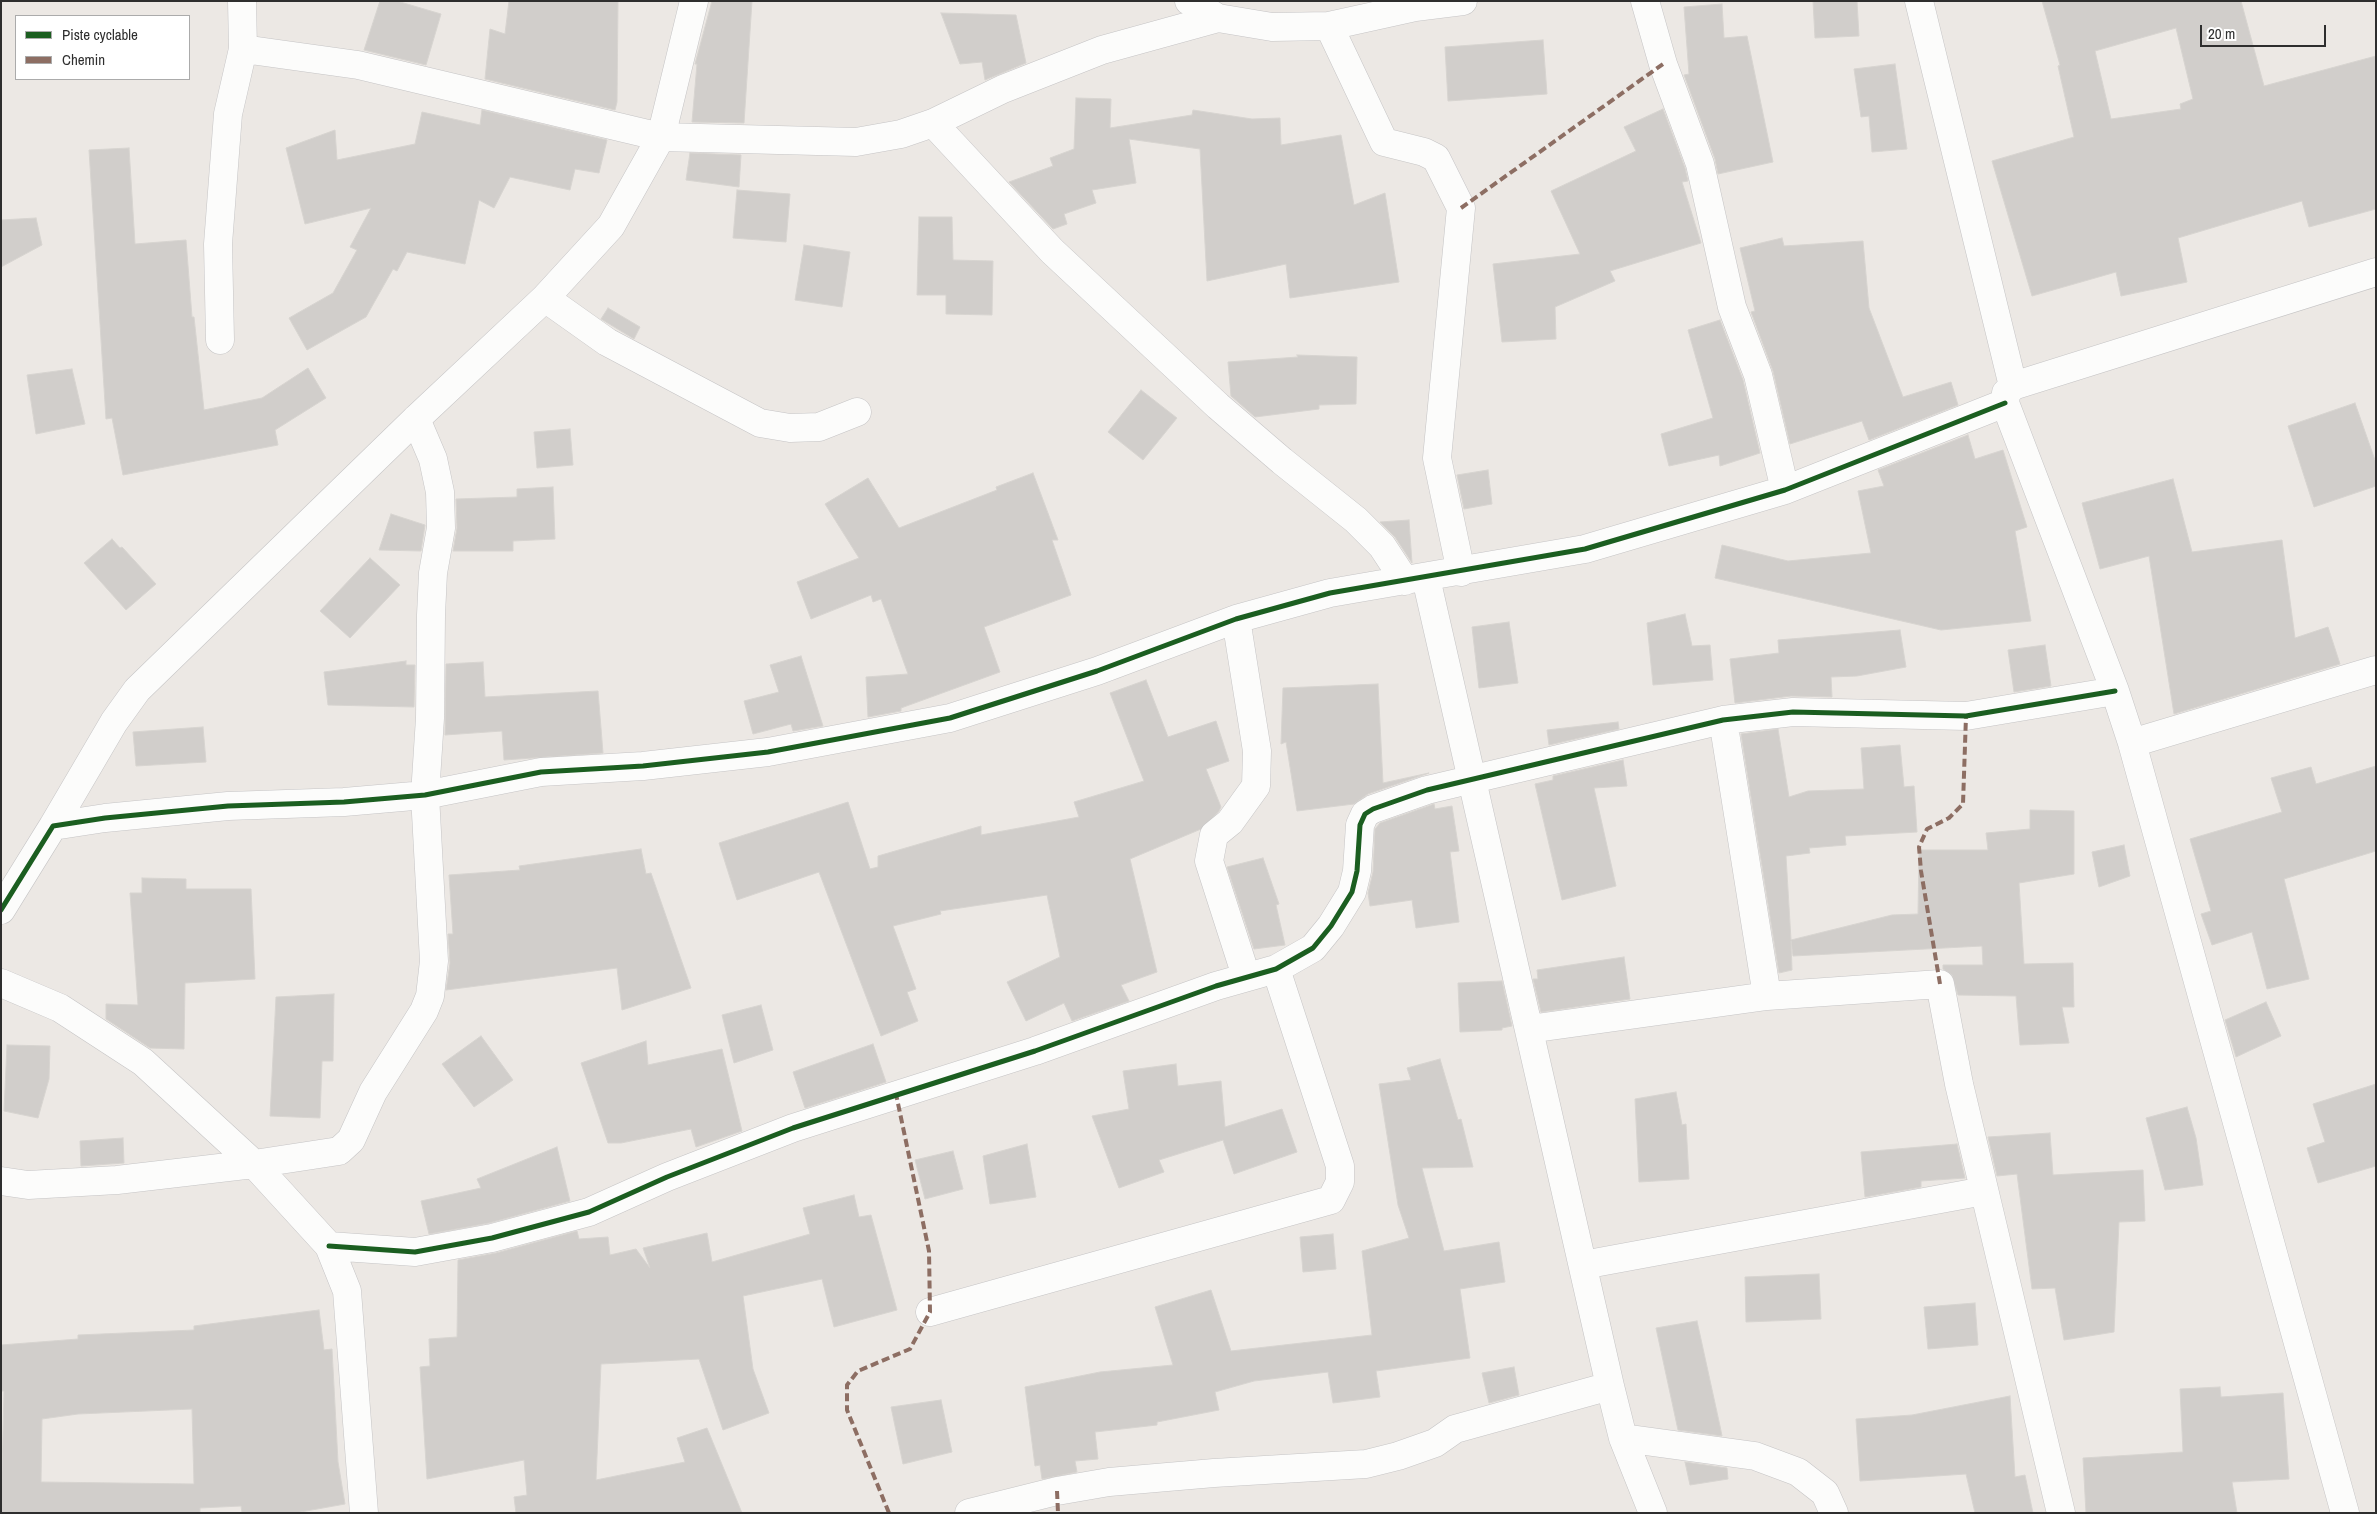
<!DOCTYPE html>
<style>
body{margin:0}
#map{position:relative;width:2377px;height:1514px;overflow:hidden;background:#ece8e4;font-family:"Archivo Narrow",sans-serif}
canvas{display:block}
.frame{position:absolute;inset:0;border:2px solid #2e2e2e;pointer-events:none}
.legend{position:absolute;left:15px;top:15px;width:175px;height:65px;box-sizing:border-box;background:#fff;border:1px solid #ababab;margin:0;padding:6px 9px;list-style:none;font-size:15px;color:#2e2e2e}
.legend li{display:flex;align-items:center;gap:10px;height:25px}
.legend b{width:25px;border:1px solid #ababab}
.scale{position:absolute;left:2200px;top:25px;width:126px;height:22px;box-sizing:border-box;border:2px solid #2e2e2e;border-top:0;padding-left:6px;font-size:15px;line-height:18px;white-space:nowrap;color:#2e2e2e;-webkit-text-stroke:4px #fff;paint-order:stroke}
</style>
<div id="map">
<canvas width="2377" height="1514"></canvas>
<div class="frame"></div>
<ul class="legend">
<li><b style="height:6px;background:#1b5e20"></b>Piste cyclable</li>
<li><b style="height:6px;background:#8d6e63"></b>Chemin</li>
</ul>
<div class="scale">20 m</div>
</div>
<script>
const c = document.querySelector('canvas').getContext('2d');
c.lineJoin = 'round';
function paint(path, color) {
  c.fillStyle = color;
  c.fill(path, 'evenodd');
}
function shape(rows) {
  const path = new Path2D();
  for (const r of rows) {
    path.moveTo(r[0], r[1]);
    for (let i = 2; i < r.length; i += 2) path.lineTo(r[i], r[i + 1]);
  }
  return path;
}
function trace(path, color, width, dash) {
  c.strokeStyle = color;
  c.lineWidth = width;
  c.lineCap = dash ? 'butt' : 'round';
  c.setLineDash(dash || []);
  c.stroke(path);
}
const building = shape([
 [380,1,397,1,441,14,426,65,364,50,380,1],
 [509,1,618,1,617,102,615,110,485,79,490,29,505,34,509,1],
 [712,1,752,1,744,123,692,122,697,64,695,64,712,1],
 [1813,1,1857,1,1859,36,1815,38,1813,1],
 [2042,1,2241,1,2264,86,2376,56,2376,209,2309,227,2302,201,2178,238,2187,282,2121,296,2116,272,2032,296,1992,161,2074,137,2058,66,2060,65,2042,1],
 [2176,28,2193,99,2180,104,2181,109,2111,119,2095,51,2176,28],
 [1722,4,1724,38,1747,36,1773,162,1718,174,1715,159,1684,75,1689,74,1684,7,1722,4],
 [941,13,1016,15,1026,63,985,80,982,62,960,64,941,13],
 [1543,40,1547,94,1448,101,1445,47,1543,40],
 [1895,64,1907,149,1872,152,1869,116,1861,117,1854,69,1895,64],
 [1076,98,1111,99,1110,128,1192,115,1193,110,1252,119,1280,118,1281,145,1341,135,1354,205,1385,193,1399,282,1290,298,1286,264,1207,281,1200,149,1129,139,1136,183,1092,190,1096,203,1064,214,1067,224,1053,229,1009,182,1053,166,1050,158,1074,149,1076,98],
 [1663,109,1685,168,1688,181,1682,182,1701,243,1610,271,1615,281,1555,307,1556,339,1502,342,1493,264,1580,254,1551,191,1636,151,1624,127,1663,109],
 [482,110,607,140,599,173,575,169,570,190,510,177,494,208,479,200,465,264,407,252,397,271,393,269,366,317,307,350,289,318,333,293,357,250,350,247,371,208,305,224,286,148,335,130,337,160,415,144,422,112,480,125,482,110],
 [129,148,135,244,186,240,192,317,194,317,204,410,262,398,308,368,326,398,275,430,278,445,123,475,112,418,106,419,89,150,129,148],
 [690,153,741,155,739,187,686,180,690,153],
 [737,190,790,194,786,242,733,238,737,190],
 [919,217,952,217,953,260,993,261,992,315,946,314,946,295,917,295,919,217],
 [36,218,42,245,1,267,1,220,36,218],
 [1782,238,1784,246,1863,241,1869,308,1903,397,1951,382,1958,405,1869,440,1862,421,1790,444,1773,371,1751,312,1755,311,1740,248,1782,238],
 [804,245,850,252,842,307,795,300,804,245],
 [608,308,640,327,634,339,601,319,608,308],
 [1720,320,1743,380,1760,453,1720,466,1719,455,1669,466,1661,434,1713,418,1688,330,1720,320],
 [1297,355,1357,357,1356,404,1319,405,1319,409,1255,417,1231,396,1228,362,1298,357,1297,355],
 [72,369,85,424,36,434,27,375,72,369],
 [1141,390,1177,418,1143,460,1108,432,1141,390],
 [2355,403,2376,463,2376,486,2314,507,2288,426,2355,403],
 [570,429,573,465,537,468,534,432,570,429],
 [1968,435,1975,459,2003,450,2027,527,2015,531,2031,621,1941,630,1715,578,1722,545,1788,561,1871,553,1858,491,1884,486,1878,470,1968,435],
 [1488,470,1492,504,1464,509,1457,475,1488,470],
 [1033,473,1058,540,1052,540,1071,595,984,627,1000,672,901,708,901,711,868,717,866,677,908,674,881,599,873,602,871,595,811,619,797,582,859,558,825,504,868,478,899,528,997,490,996,487,1033,473],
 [2173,479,2192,552,2282,540,2295,638,2328,627,2340,664,2174,714,2149,556,2100,569,2082,503,2173,479],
 [553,487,555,539,513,541,513,551,453,551,457,528,456,499,517,497,517,489,553,487],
 [391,514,425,525,421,551,379,550,391,514],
 [1409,520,1412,563,1395,537,1380,522,1409,520],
 [112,539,120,548,122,547,156,584,126,610,84,563,112,539],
 [370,558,400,585,350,638,320,611,370,558],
 [1685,614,1692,646,1710,645,1713,680,1653,685,1647,623,1685,614],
 [1509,622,1518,683,1479,688,1472,627,1509,622],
 [1900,630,1906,667,1857,676,1831,677,1832,697,1791,696,1735,703,1730,659,1779,653,1778,640,1900,630],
 [2045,645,2051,686,2014,692,2008,650,2045,645],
 [801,656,823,726,793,731,791,724,753,734,744,701,779,692,770,665,801,656],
 [406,661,406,665,415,665,414,707,328,705,324,672,406,661],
 [483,662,485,697,598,691,603,753,504,760,502,731,445,735,446,664,483,662],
 [1146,680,1168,737,1216,721,1229,761,1206,769,1221,807,1219,811,1201,829,1130,859,1157,972,1121,985,1129,1001,1072,1021,1064,1003,1026,1021,1007,982,1060,957,1047,895,940,911,941,914,893,926,916,989,907,992,918,1021,881,1036,819,872,737,900,719,843,848,802,870,869,878,867,878,856,981,826,981,835,1079,817,1074,802,1144,781,1110,693,1146,680],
 [1378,684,1383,783,1429,773,1368,794,1354,804,1297,811,1286,742,1281,744,1283,688,1378,684],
 [1618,722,1619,729,1549,745,1547,730,1618,722],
 [203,727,206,762,136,766,133,732,203,727],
 [1778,729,1789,797,1808,791,1864,789,1861,748,1900,745,1904,787,1914,786,1917,832,1845,836,1846,845,1809,848,1810,853,1786,856,1791,940,1892,915,1918,914,1919,850,1988,850,1986,833,2030,829,2030,810,2074,811,2074,874,2019,883,2024,964,2073,963,2074,1007,2062,1007,2069,1043,2020,1045,2016,996,1958,995,1952,975,1943,969,1943,965,1983,965,1982,946,1793,956,1791,941,1792,970,1779,973,1741,734,1778,729],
 [1623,760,1627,786,1594,788,1616,886,1562,900,1535,784,1553,780,1553,776,1623,760],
 [2376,766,2376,851,2284,879,2309,979,2267,989,2252,932,2212,945,2201,914,2211,911,2190,839,2282,812,2271,778,2311,767,2316,784,2376,766],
 [1434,804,1435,809,1452,806,1459,851,1450,852,1459,922,1416,928,1412,900,1370,906,1368,893,1373,872,1375,829,1380,823,1434,804],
 [2124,845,2130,876,2099,887,2092,852,2124,845],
 [641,849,646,874,651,873,691,988,622,1010,617,968,446,990,450,963,448,934,453,934,449,875,520,870,519,866,641,849],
 [1263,858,1279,904,1276,905,1285,945,1254,949,1227,867,1263,858],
 [142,878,186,879,186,889,251,889,255,979,185,983,184,1049,150,1048,106,1019,106,1004,138,1005,130,893,142,893,142,878],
 [1624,957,1630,999,1541,1012,1533,979,1538,979,1537,970,1624,957],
 [1502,981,1512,1026,1502,1028,1502,1030,1460,1032,1458,983,1502,981],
 [334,994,333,1061,322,1061,320,1118,270,1116,276,997,334,994],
 [2266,1002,2281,1036,2236,1057,2225,1020,2266,1002],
 [761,1005,773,1050,734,1063,722,1015,761,1005],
 [481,1036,513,1080,474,1107,442,1064,481,1036],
 [646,1041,648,1065,722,1049,742,1131,696,1147,691,1129,621,1143,608,1143,581,1063,646,1041],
 [873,1044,886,1082,805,1108,793,1072,873,1044],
 [7,1045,50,1046,49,1079,38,1118,4,1111,7,1045],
 [1440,1059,1458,1120,1461,1119,1473,1167,1422,1168,1444,1251,1499,1242,1505,1282,1460,1289,1470,1358,1376,1371,1380,1397,1333,1403,1328,1372,1254,1381,1215,1392,1219,1410,1157,1422,1157,1425,1095,1432,1098,1459,1075,1461,1077,1472,1042,1479,1040,1465,1035,1466,1025,1387,1100,1372,1173,1365,1155,1307,1211,1290,1231,1351,1372,1335,1362,1251,1409,1238,1398,1205,1379,1084,1411,1080,1407,1068,1440,1059],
 [1176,1064,1178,1086,1221,1081,1225,1127,1282,1109,1297,1152,1234,1174,1223,1140,1159,1160,1164,1172,1119,1188,1092,1116,1129,1109,1123,1071,1176,1064],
 [2376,1084,2376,1166,2318,1183,2307,1148,2325,1142,2313,1104,2376,1084],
 [1676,1092,1682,1125,1686,1124,1689,1179,1639,1182,1635,1099,1676,1092],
 [2187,1107,2196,1138,2203,1185,2165,1190,2146,1118,2187,1107],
 [2050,1133,2053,1175,2143,1170,2145,1221,2119,1222,2114,1332,2064,1340,2055,1288,2032,1289,2017,1174,1997,1176,1988,1137,2050,1133],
 [123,1138,124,1163,81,1166,80,1141,123,1138],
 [1027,1144,1036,1197,990,1204,983,1156,1027,1144],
 [1957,1144,1965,1178,1921,1181,1921,1187,1865,1197,1861,1152,1957,1144],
 [557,1147,570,1201,489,1223,429,1234,421,1201,481,1188,477,1179,557,1147],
 [953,1151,963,1189,925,1199,915,1160,953,1151],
 [854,1195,859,1217,871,1215,897,1310,834,1327,822,1279,743,1296,753,1369,769,1413,723,1430,699,1359,601,1364,596,1480,685,1462,677,1438,707,1428,742,1513,516,1513,514,1497,527,1495,524,1460,427,1479,420,1367,430,1366,429,1339,457,1337,458,1260,496,1253,577,1231,579,1239,608,1237,610,1255,636,1249,650,1268,643,1248,707,1233,712,1262,810,1234,803,1208,854,1195],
 [1333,1234,1336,1269,1303,1272,1300,1237,1333,1234],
 [1819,1274,1821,1319,1746,1322,1745,1277,1819,1274],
 [1975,1303,1978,1345,1928,1349,1924,1307,1975,1303],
 [319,1310,324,1350,332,1349,338,1462,345,1504,295,1513,242,1513,241,1506,200,1508,200,1513,1,1513,4,1391,1,1391,1,1345,78,1339,78,1335,194,1330,194,1326,319,1310],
 [192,1409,194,1484,41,1482,42,1419,78,1414,192,1409],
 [1697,1321,1720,1426,1722,1436,1678,1430,1656,1328,1697,1321],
 [1514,1367,1519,1395,1489,1403,1482,1373,1514,1367],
 [2220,1387,2221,1397,2283,1393,2289,1479,2232,1482,2237,1513,2086,1513,2083,1458,2183,1452,2180,1389,2220,1387],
 [2010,1396,2015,1477,2025,1475,2033,1513,1975,1513,1966,1474,1860,1481,1856,1419,1912,1415,2010,1396],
 [941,1400,952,1452,903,1464,891,1407,941,1400],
 [1685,1462,1727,1468,1728,1479,1690,1485,1685,1462]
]);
paint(building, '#d1cecb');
trace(building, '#d7d4d0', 1);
const minor = shape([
 [1189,1,1218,18],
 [1645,1,1663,64,1700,164,1732,307,1758,375,1785,490],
 [1919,1,2013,386],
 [1329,26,1384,142,1424,152,1436,158,1461,208,1437,458,1461,572],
 [243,49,358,65,661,137,856,142,901,134,933,123,1003,89,1102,50,1218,18,1272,27,1329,26,1415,7,1463,1],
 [933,123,1052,251,1218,406,1282,461,1356,520,1382,546,1405,581],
 [545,298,607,342,760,423,790,428,819,427,857,412],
 [220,340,218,244,228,114,243,49,242,1],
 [1426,578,1610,1386,1623,1438,1653,1513],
 [1236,619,1257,751,1256,786,1230,822,1214,835,1209,861,1246,976],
 [1723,720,1767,996],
 [2132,743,2376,670],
 [53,826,114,722,137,690,416,419,545,298,611,226,661,137,694,1],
 [1,910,53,826,105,818,228,806,344,802,425,795,541,772,643,766,768,752,950,718,1097,671,1236,619,1330,593,1585,549,1785,490,2005,403],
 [1,983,60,1008,143,1062,254,1164,329,1246,347,1291,364,1513],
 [1529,1029,1767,996,1940,984,1959,1084,2061,1513],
 [1,1181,28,1185,117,1180,254,1164,339,1151,351,1140,373,1092,424,1011,430,996,434,961,425,795,430,718,431,615,433,573,441,528,440,492,433,459,416,419],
 [329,1246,415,1252,492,1238,589,1212,667,1177,793,1128,1035,1051,1216,986,1276,969,1313,948,1331,926,1352,892,1357,871,1360,825,1365,814,1373,809,1427,790,1723,720,1793,712,1966,716,2115,691],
 [1583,1265,1984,1191],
 [930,1312,1331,1200,1340,1182,1340,1166,1276,969],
 [1623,1438,1755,1456,1798,1472,1825,1493,1834,1513],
 [969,1513,1057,1491,1109,1482,1214,1473,1366,1464,1398,1456,1435,1443,1455,1429,1610,1386],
 [2345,1513,2132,743,2115,691,2005,403,2006,393,2013,386,2376,272]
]);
trace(minor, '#c5c4c5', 29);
trace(minor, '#fcfcfb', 28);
trace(shape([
 [1461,208,1663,64],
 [1940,984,1921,871,1919,847,1927,829,1949,818,1963,804,1966,716],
 [1057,1491,1058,1513],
 [889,1513,847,1410,847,1385,858,1371,910,1349,930,1312,929,1251,896,1094]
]), '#8d6e63', 4, [8, 4]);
trace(shape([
 [1,910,53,826,105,818,228,806,344,802,425,795,541,772,643,766,768,752,950,718,1097,671,1236,619,1330,593,1585,549,1785,490,2005,403],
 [329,1246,415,1252,492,1238,589,1212,667,1177,793,1128,1035,1051,1216,986,1276,969,1313,948,1331,926,1352,892,1357,871,1360,825,1365,814,1373,809,1427,790,1723,720,1793,712,1966,716,2115,691]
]), '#1b5e20', 5);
</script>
